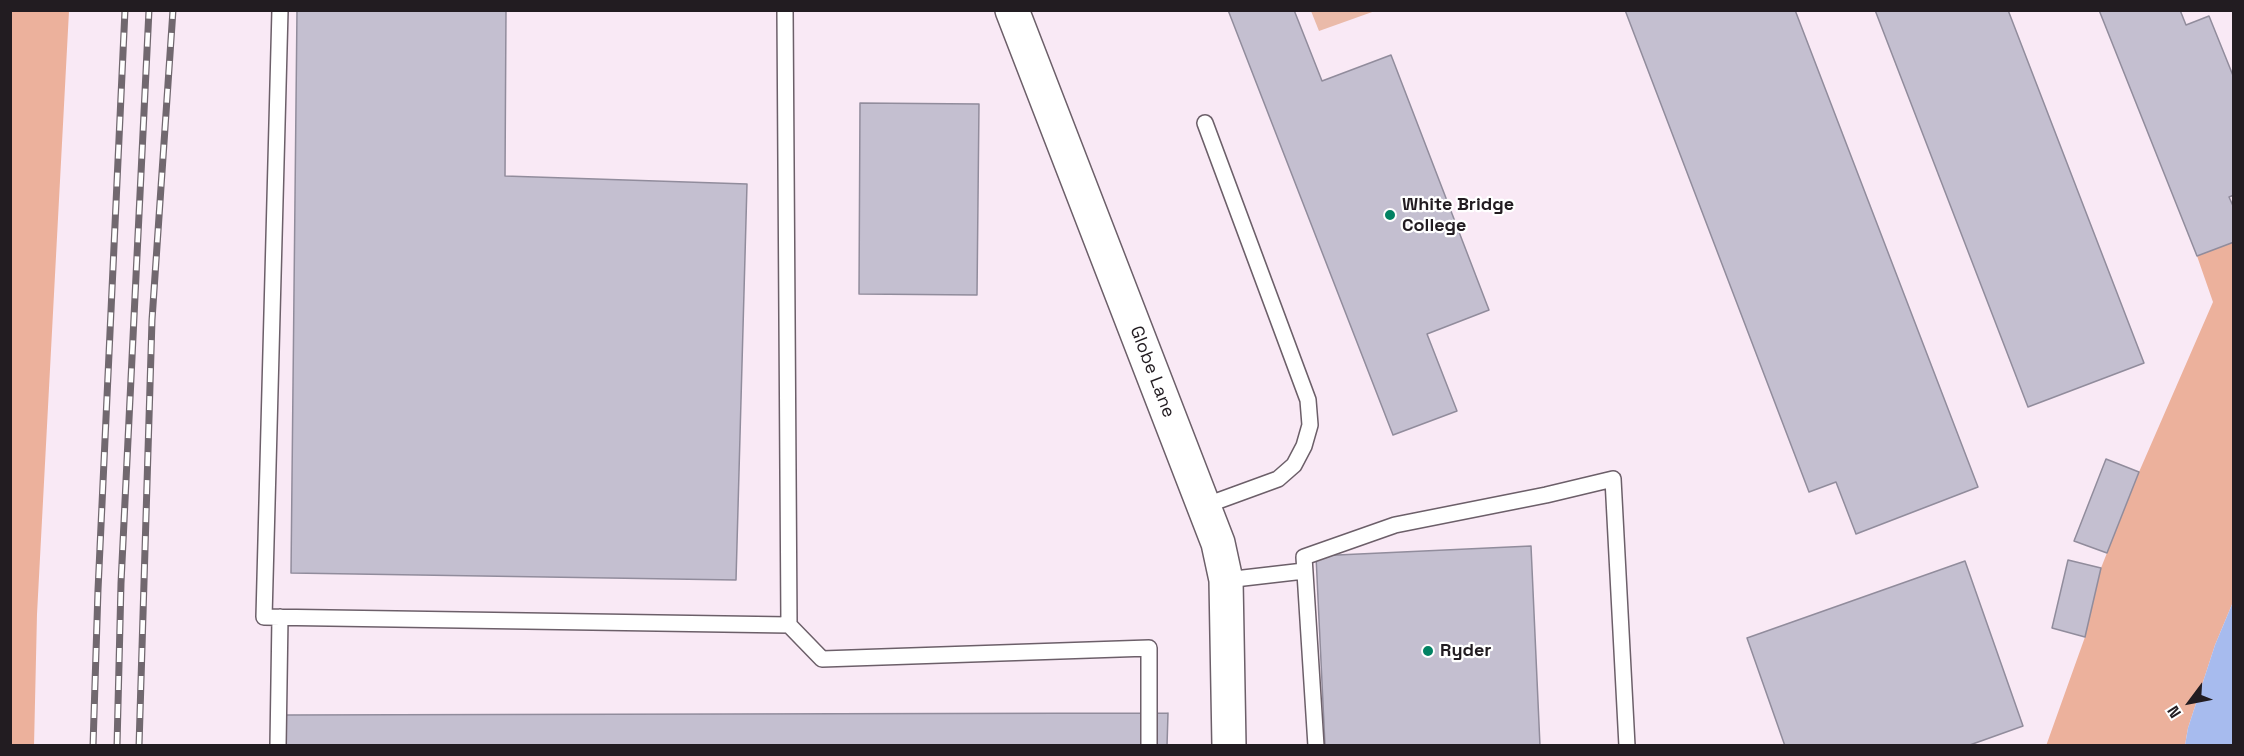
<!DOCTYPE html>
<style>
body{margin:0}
#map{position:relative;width:2244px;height:756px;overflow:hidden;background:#f9e9f5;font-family:"Space Grotesk",sans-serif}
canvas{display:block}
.frame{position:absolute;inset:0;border:12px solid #221c21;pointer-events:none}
.north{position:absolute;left:2160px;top:672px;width:60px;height:60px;-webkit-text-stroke:4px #fff;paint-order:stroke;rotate:238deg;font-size:16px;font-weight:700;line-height:24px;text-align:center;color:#221c21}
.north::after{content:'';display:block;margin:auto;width:21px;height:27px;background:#221c21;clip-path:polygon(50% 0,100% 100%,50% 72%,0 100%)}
</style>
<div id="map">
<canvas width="2244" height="756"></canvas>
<div class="frame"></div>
<div class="north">N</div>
</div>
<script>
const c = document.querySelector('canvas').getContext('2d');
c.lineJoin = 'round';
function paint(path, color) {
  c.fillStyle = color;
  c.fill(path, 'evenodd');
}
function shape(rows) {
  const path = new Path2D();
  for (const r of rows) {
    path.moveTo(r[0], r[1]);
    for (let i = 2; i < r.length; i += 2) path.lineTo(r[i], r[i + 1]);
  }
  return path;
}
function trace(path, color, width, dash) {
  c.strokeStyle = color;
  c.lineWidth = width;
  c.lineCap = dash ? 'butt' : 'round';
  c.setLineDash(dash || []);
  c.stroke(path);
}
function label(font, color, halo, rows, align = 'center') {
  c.font = font + ' "Space Grotesk",sans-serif';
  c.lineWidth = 4.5;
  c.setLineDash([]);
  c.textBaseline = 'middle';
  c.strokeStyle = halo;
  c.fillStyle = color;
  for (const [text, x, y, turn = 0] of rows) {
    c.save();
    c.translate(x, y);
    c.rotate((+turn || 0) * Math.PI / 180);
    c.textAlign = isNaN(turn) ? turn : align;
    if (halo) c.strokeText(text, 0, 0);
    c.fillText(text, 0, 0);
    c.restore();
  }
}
paint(shape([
 [1311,11,1311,10,1375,11,1319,31]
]), '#eabaa9');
paint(shape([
 [10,11,69,11,37,614,34,746,10,745],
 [2233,242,2233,602,2215,645,2188,728,2185,745,2046,746,2085,637,2101,568,2139,472,2213,302,2197,256]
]), '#ecb19c');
paint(shape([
 [2233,602,2233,745,2185,745,2188,728,2215,645]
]), '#a7bbee');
const building = shape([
 [297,10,506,10,505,176,747,184,736,580,291,573,297,10],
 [1228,10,1294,10,1322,81,1391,55,1489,310,1427,334,1457,411,1393,435,1228,10],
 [1625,10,1795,10,1978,487,1856,534,1836,482,1809,492,1625,10],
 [1875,10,2008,10,2144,363,2028,407,1875,10],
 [2099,10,2180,10,2186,25,2209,16,2234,78,2234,195,2229,197,2234,208,2234,242,2197,256,2099,10],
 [860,103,979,104,977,295,859,294,860,103],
 [2106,459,2139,472,2107,553,2074,541,2106,459],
 [1531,546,1540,746,1325,746,1316,556,1531,546],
 [2068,560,2101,568,2085,637,2052,628,2068,560],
 [1965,561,2023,726,1967,746,1785,746,1747,638,1965,561],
 [1168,713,1167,746,285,746,286,715,1168,713]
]);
paint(building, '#c4bfd0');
trace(building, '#918c9c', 1.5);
const service = shape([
 [280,10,264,617,789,625,785,10],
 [1204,506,1278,479,1294,465,1304,446,1310,425,1308,400,1205,123],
 [1226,580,1304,571],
 [789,625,822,659,1149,648,1149,746],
 [278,746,280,617],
 [1316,746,1304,557,1395,525,1546,495,1613,479,1627,746]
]);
const tertiary = shape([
 [1012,10,1218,543,1226,580,1229,746]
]);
trace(service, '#6c5f69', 18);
trace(tertiary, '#6c5f69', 36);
trace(service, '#fff', 15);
trace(tertiary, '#fff', 33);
const rail = shape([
 [93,746,98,590,125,10],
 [117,746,121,583,149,10],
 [139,746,152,320,173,10]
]);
trace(rail, '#71686f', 7);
trace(rail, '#fff', 4.5, [14]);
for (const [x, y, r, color] of [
 [1390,215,6,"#028263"],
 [1428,651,6,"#028263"]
]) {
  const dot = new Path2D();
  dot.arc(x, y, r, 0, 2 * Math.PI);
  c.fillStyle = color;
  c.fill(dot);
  trace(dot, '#fff', 2);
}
label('bold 18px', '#221c21', '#fff', [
 ["White Bridge",1402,205],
 ["College",1402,226],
 ["Ryder",1440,651]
], 'left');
label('18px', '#221c21', '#fff', [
 ["Globe Lane",1152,372,69]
]);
</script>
